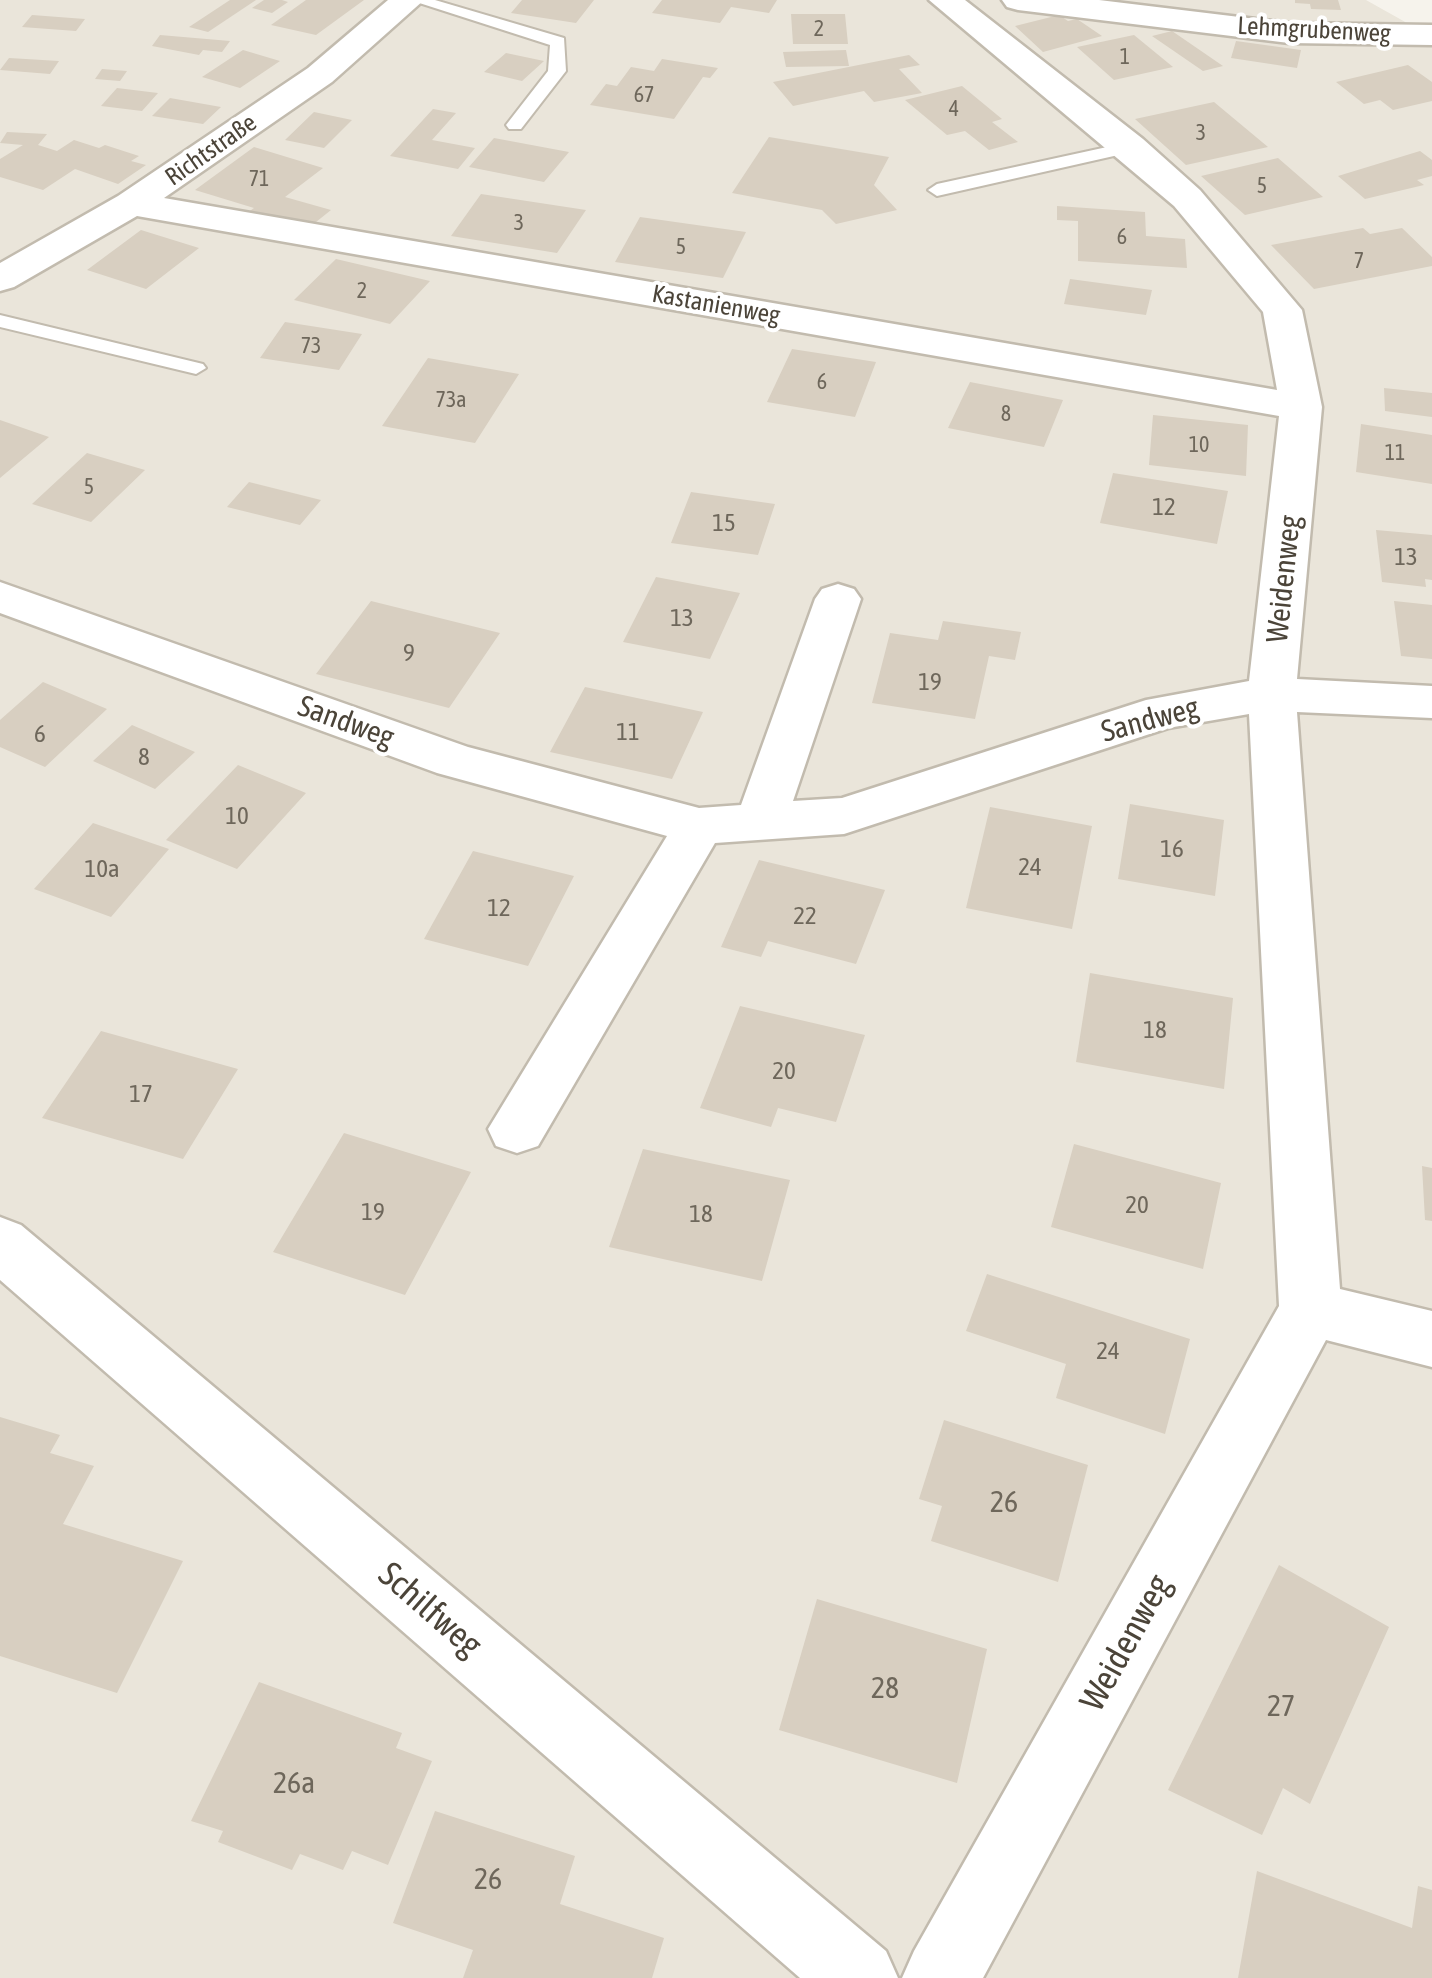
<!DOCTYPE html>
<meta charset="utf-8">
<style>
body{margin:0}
canvas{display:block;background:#f6f3ec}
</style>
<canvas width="1432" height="1978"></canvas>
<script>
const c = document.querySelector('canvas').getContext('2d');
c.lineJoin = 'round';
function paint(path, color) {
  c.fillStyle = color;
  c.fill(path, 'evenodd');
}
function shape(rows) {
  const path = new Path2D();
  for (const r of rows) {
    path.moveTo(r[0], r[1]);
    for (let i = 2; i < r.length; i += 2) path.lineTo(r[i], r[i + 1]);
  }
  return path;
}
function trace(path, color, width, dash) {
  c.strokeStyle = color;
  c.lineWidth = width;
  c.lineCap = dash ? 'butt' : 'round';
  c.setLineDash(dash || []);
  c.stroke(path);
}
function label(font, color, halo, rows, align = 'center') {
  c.font = font + ' "Asap Condensed",sans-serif';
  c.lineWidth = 8;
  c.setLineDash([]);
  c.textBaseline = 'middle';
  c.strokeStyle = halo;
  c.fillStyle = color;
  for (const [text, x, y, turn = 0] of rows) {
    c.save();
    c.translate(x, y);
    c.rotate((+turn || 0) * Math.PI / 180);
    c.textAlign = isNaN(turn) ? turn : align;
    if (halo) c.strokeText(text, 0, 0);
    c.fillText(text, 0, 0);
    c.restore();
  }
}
paint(shape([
 [0,0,1366,0,1432,37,1432,1978,0,1978]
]), '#eae5da');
paint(shape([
 [230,0,256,0,208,32,189,27],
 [264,0,282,0,288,2,272,13,252,8],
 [306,0,364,0,316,35,271,25],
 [522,0,594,0,576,23,511,13],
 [662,0,777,0,769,13,731,7,720,23,652,13],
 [1295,0,1338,0,1341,10,1311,9,1310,4,1295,3],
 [791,14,845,14,848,44,793,44],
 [32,15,85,19,76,31,22,27],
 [1059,15,1068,21,1077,19,1102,36,1043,52,1015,26],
 [1172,31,1223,66,1203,71,1152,36],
 [160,35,230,41,222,52,203,50,199,55,152,46],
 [1134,35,1173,67,1114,80,1077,47],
 [1236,41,1301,50,1297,68,1231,58],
 [243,50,280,61,240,88,202,77],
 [846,50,849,66,786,67,783,52],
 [506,53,544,61,522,81,484,72],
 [909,55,920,65,899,69,922,93,874,102,864,91,793,106,773,82],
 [9,58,59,61,50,74,0,70],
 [662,59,718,68,710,78,703,77,674,119,590,105,606,84,617,86,631,67,654,71],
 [1408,65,1432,82,1432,101,1393,110,1380,100,1364,104,1336,82],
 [102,69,127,71,120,81,95,79],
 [962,86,1002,119,992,122,1018,142,989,150,965,131,947,135,905,100],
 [117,88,158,93,142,111,101,106],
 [170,98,221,107,203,124,152,116],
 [1214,102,1268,147,1186,165,1135,119],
 [433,109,456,113,432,140,475,148,458,169,390,156],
 [314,112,352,120,324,148,285,140],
 [7,132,47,134,38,145,57,151,74,140,99,148,105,145,139,156,131,161,146,165,118,184,75,169,43,190,0,177,0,159,23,145,0,143],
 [769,137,889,157,874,185,897,210,836,224,822,210,732,193],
 [494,138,569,152,544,182,469,167],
 [254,147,323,168,285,197,331,210,306,230,247,213,254,208,195,190],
 [1420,151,1432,160,1432,176,1417,180,1424,185,1365,199,1338,176],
 [1278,158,1323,197,1245,215,1201,176],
 [481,194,586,210,557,253,451,236],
 [1057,206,1145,212,1146,236,1185,239,1187,268,1078,261,1078,221,1057,220],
 [640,217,746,232,723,278,615,262],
 [1363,228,1370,234,1402,228,1432,257,1432,266,1314,289,1271,245],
 [141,230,199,248,146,289,87,270],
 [336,259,430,281,390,324,294,300],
 [1070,279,1152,290,1146,315,1064,304],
 [285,322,362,334,339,370,260,358],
 [792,349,876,362,855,417,767,402],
 [428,358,519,374,475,443,382,426],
 [970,382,1063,400,1044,447,948,428],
 [1384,388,1432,393,1432,417,1385,411],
 [1153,415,1248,425,1246,476,1149,465],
 [0,420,49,437,0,478],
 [1361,424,1432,435,1432,484,1356,472],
 [87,453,145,470,91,522,32,504],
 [1113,473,1228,491,1217,544,1100,523],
 [249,482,321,500,300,525,227,507],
 [691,492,775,504,758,555,671,543],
 [1376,530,1432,535,1432,580,1425,579,1426,587,1382,582],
 [656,577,740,593,710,659,623,642],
 [371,601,500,633,449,708,316,674],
 [1394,601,1432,605,1432,659,1401,656],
 [943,621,1021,632,1015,660,989,656,975,719,872,703,890,633,938,640],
 [43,682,107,709,45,767,0,747,0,720],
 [585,687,703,712,672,779,550,752],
 [132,725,195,752,155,789,93,761],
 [238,765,306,793,237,869,166,840],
 [1130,804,1224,820,1215,896,1118,879],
 [990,807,1092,826,1072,929,966,908],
 [93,823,169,849,111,917,34,889],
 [473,851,574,876,528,966,424,939],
 [759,860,885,890,856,964,768,941,761,957,721,947],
 [1090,973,1233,998,1224,1089,1076,1062],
 [740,1006,865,1035,836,1122,778,1108,771,1127,700,1108],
 [101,1031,238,1069,183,1159,42,1118],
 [344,1133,471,1172,405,1295,273,1252],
 [1074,1144,1221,1183,1203,1269,1051,1227],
 [643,1149,790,1180,762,1281,609,1247],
 [1422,1166,1432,1168,1432,1221,1425,1220],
 [987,1274,1190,1339,1165,1434,1056,1398,1066,1364,966,1331],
 [0,1417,60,1435,50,1453,94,1466,63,1524,183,1561,117,1693,0,1656],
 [944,1420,1088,1465,1058,1582,931,1541,942,1506,919,1499],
 [1279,1565,1389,1627,1310,1804,1283,1788,1262,1835,1168,1790],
 [817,1599,987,1649,957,1783,779,1730],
 [259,1682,402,1733,396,1748,432,1761,388,1865,352,1851,343,1870,300,1854,292,1870,218,1842,223,1831,191,1821],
 [435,1811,575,1856,560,1904,664,1938,652,1978,463,1978,473,1950,393,1923],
 [1257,1871,1412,1928,1418,1886,1432,1890,1432,1978,1238,1978]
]), '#d8cfc1');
const lane = shape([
 [410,0,435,0,564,38,566,71,521,129,509,129,506,125,548,71,550,45,410,0],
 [1130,142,1139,147,1136,151,937,196,928,190,937,184,1130,142],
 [0,315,203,364,206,368,196,374,0,327,0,315]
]);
const street = shape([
 [388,0,424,0,332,82,164,198,1277,390,1263,312,1174,206,929,0,965,0,1143,139,1200,190,1302,310,1322,407,1297,679,1432,686,1432,718,1297,712,1340,1289,1432,1311,1432,1367,1326,1340,983,1978,902,1978,914,1951,1279,1306,1249,714,1168,728,844,834,715,843,538,1146,517,1153,496,1146,488,1129,667,836,437,773,0,613,0,582,468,747,699,808,741,805,815,599,822,589,838,584,854,589,861,599,793,801,842,798,1146,700,1249,681,1279,416,137,216,14,287,0,291,0,263,118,196,308,68,388,0],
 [1002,0,1099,0,1289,23,1432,25,1432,45,1289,43,1018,10,1007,7,1002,0],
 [0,1217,21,1225,886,1951,898,1978,800,1978,0,1280,0,1217]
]);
trace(lane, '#c2bbae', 4);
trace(street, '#c2bbae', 5);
paint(lane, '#fff');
paint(street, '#fff');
label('22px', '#6e675b', null, [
 ["2",819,29],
 ["1",1125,57],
 ["67",644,95],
 ["4",954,109],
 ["3",1201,133],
 ["71",259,179],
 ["5",1262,186],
 ["3",519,223],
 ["6",1122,237],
 ["5",681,247],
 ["7",1359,261],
 ["2",362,291],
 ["73",311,346],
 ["6",822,382],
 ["73a",451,400],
 ["8",1006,414],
 ["10",1199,445],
 ["11",1395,453],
 ["5",89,487]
]);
label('25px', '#4b4439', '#fff', [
 ["Lehmgrubenweg",1314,30,3],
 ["Richtstraße",211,150,-35],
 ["Kastanienweg",716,305,10]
]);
label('25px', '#6e675b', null, [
 ["12",1164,507],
 ["15",724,523],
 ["13",1406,557],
 ["13",682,618],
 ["9",409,653],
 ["19",930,682],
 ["11",628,732],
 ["6",40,734],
 ["8",144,757],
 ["10",237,816],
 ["16",1172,849],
 ["24",1030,867],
 ["10a",102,869],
 ["12",499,908],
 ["22",805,916],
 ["18",1155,1030],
 ["20",784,1071],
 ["17",141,1094],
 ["20",1137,1205],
 ["19",373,1212],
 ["18",701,1214],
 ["24",1108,1351]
]);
label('30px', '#4b4439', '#fff', [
 ["Weidenweg",1284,579,-84],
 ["Sandweg",1150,720,-15],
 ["Sandweg",346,722,20]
]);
label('30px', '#6e675b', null, [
 ["26",1004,1503],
 ["28",885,1689],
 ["27",1281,1707],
 ["26a",294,1784],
 ["26",488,1880]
]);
label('35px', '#4b4439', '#fff', [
 ["Schilfweg",430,1610,41],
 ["Weidenweg",1126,1643,-61]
]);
</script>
